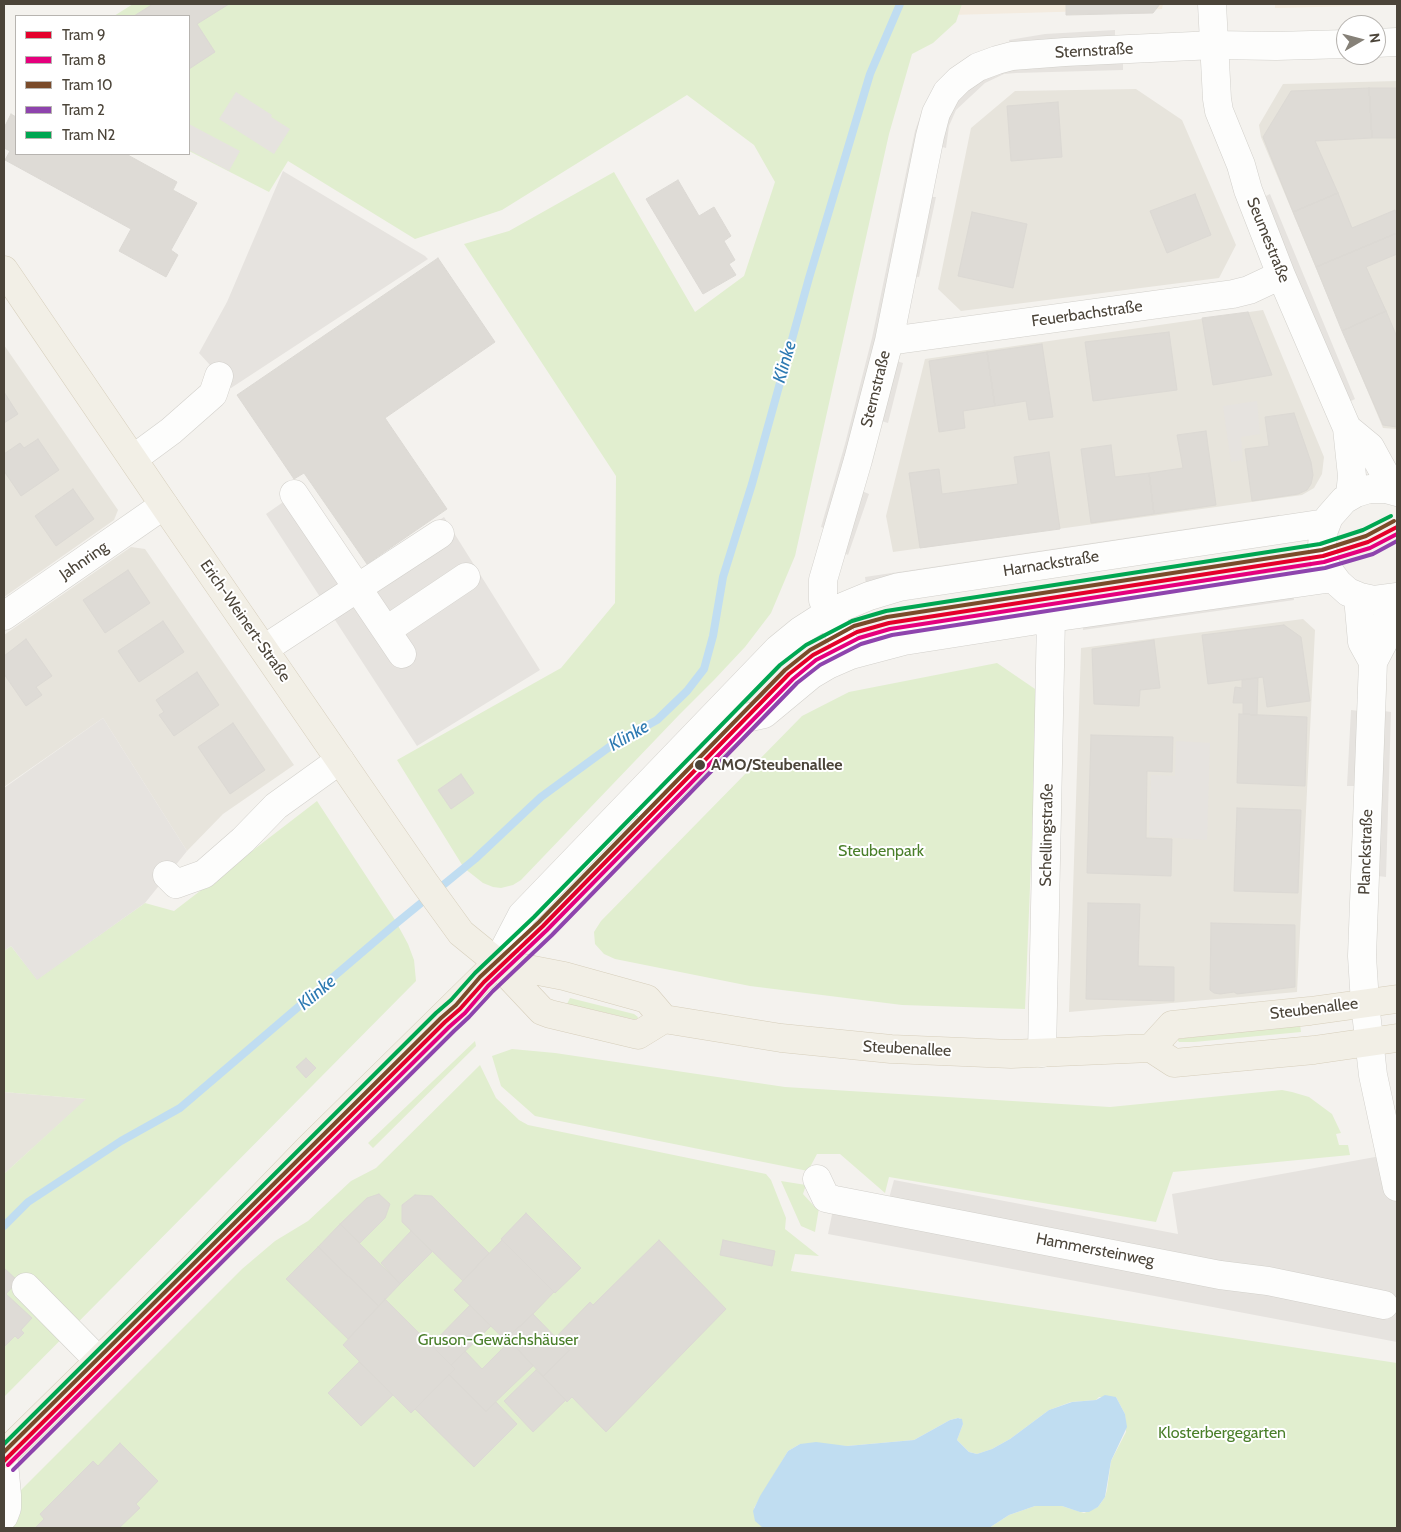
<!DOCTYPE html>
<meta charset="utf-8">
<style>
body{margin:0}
#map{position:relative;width:1401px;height:1532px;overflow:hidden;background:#f4f2ee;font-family:Cabin,sans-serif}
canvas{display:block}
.frame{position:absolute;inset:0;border:5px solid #4b4439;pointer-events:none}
.legend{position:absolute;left:15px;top:15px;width:175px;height:140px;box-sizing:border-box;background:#fff;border:1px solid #b7b4b0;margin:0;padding:6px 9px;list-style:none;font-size:15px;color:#4b4439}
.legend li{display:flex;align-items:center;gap:10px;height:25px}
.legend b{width:25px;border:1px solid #b7b4b0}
.north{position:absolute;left:1336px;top:15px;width:50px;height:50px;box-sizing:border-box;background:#fff;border:1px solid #b7b4b0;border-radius:50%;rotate:82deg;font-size:14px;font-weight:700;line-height:20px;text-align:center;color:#4b4439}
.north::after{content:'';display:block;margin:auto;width:18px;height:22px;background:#868178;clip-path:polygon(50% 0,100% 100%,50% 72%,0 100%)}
</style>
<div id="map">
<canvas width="1401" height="1532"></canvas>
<div class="frame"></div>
<ul class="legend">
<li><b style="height:6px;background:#e4002b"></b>Tram 9</li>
<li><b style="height:6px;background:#e5007d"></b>Tram 8</li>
<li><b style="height:6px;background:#7a4b2a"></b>Tram 10</li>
<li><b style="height:6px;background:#8e44ad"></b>Tram 2</li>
<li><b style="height:6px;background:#00a651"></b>Tram N2</li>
</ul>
<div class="north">N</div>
</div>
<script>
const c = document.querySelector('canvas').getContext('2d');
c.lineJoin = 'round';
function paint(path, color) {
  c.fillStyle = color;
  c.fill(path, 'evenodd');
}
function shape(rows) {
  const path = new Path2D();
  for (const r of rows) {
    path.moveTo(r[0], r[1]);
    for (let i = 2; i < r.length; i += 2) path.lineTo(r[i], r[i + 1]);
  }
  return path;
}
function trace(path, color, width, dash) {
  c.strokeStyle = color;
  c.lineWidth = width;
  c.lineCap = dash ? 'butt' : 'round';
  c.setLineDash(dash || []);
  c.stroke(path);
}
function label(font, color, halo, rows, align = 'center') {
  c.font = font + ' Cabin,sans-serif';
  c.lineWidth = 4;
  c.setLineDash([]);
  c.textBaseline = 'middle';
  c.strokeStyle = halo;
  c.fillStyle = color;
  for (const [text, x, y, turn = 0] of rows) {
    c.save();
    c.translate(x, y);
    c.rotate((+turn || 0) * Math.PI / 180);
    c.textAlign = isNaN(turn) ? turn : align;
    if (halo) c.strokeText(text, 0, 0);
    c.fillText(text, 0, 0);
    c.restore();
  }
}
paint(shape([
 [1397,81,1397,429,1383,428,1261,137,1259,125,1283,84],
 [1136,89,1182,120,1236,245,1219,278,961,311,938,289,971,128,1015,91],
 [1263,310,1324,457,1322,474,1314,488,1302,495,893,552,886,516,925,359],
 [4,345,118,510,114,520,4,597],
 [131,547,145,549,294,765,223,814,187,851,103,718,4,787,4,635],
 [1303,619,1315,630,1297,992,1069,1012,1081,648],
 [4,1092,87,1099,4,1174]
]), '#e7e4dc');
paint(shape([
 [936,4,1163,4,1162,9,951,15],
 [1275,4,1397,4,1397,5,1275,8]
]), '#f3ebdf');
paint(shape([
 [133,4,962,4,956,22,933,43,912,54,889,134,795,556,771,613,745,647,714,680,679,715,521,880,513,885,501,888,493,887,483,883,464,868,397,760,561,668,615,603,616,476,464,244,509,231,614,172,695,312,744,276,775,182,754,145,687,95,502,210,415,239,288,161,269,192,189,151,189,16,114,16],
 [997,663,1038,691,1025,1009,902,1005,750,986,615,959,604,954,595,944,594,932,601,921,802,716,849,692],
 [317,801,395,920,408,944,414,960,416,981,4,1397,4,1174,86,1099,4,1092,4,951,11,946,37,979,145,903,174,911],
 [570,998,634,1014,638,1017,637,1019,633,1019,567,1004],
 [1300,1024,1301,1032,1194,1042,1179,1042,1177,1039],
 [475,1041,476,1046,373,1148,368,1143],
 [512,1049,555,1053,785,1087,1110,1107,1282,1090,1292,1092,1309,1097,1332,1114,1341,1133,1336,1134,1339,1145,1348,1145,1350,1155,1173,1172,1156,1222,889,1177,885,1193,840,1154,817,1154,808,1171,535,1116,501,1086,492,1056],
 [480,1065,496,1098,519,1120,528,1125,766,1174,771,1180,786,1218,785,1229,819,1256,795,1254,791,1271,1397,1363,1397,1528,989,1528,1009,1515,1035,1506,1062,1506,1084,1513,1098,1507,1105,1497,1107,1490,1111,1461,1126,1432,1125,1414,1116,1397,1099,1397,1096,1400,1071,1402,1049,1410,1010,1439,992,1449,977,1454,969,1452,957,1440,963,1424,960,1418,958,1418,950,1420,914,1440,847,1446,800,1444,788,1451,754,1508,754,1516,774,1528,831,1528,4,1528,4,1507,242,1269,275,1241,308,1221,351,1181,376,1168],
 [781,1181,806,1185,803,1194,814,1206,819,1208,815,1232,801,1226]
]), '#e1eecf');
paint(shape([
 [1115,30,1115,38,1010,47,1009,40,1045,34],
 [1123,61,1123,70,1016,73,1004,74,985,83,956,110,949,126,946,148,939,146,942,126,961,91,1000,68],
 [236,92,272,115,271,117,290,129,274,154,219,119],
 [921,114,927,116,879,340,829,530,821,527,845,444,872,338,906,173,915,131],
 [189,124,240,151,229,171,189,150],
 [283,171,425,256,428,259,231,388,199,353,227,302],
 [1270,194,1355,399,1347,403,1262,198],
 [929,197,936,197,919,277,912,276],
 [896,361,903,363,888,423,881,421],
 [1257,401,1260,434,1241,437,1243,460,1231,462,1223,406],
 [299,491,357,577,444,517,540,670,417,746,266,514],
 [862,491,869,494,848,555,841,551],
 [1279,515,1280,523,866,585,865,577],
 [1293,590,1294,600,1083,630,1082,620],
 [1351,710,1360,711,1356,786,1347,786],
 [1384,711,1391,712,1386,877,1378,876],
 [103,718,187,851,145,903,37,980,11,946,4,951,4,788],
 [1176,741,1210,743,1207,840,1149,836,1151,775,1175,776],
 [1397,1153,1397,1342,828,1234,835,1200,886,1209,894,1180,1178,1234,1172,1194]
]), '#e6e3df');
paint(shape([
 [1105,1395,1116,1397,1125,1414,1127,1427,1111,1461,1105,1497,1098,1507,1089,1512,1080,1512,1062,1506,1035,1506,1009,1515,989,1528,774,1528,762,1527,755,1521,753,1511,760,1496,788,1451,800,1444,816,1442,847,1446,914,1440,950,1420,958,1418,962,1419,963,1424,957,1440,969,1452,977,1454,992,1449,1010,1439,1049,1410,1072,1402,1096,1400]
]), '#c0ddf1');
trace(shape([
 [4,1226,28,1202,121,1141,180,1108,393,926,475,859,541,797,612,745,657,720,687,691,704,669,713,636,723,577,752,484,809,278,870,74,900,4]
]), '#c0ddf1', 8);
const building = shape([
 [153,4,229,4,197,24,215,52,189,69,189,16,134,16,153,4],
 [1066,4,1160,4,1153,13,1066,15,1066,4],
 [1369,88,1397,88,1397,138,1372,138,1369,88],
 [1369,88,1372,138,1315,141,1338,193,1293,212,1263,137,1291,91,1369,88],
 [1058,102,1062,157,1011,161,1007,106,1058,102],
 [11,114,16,117,16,154,109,154,112,155,113,154,126,154,177,182,173,190,197,203,171,250,178,255,166,277,119,251,131,229,5,160,10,151,4,148,4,128,11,114],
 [678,180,699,216,714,207,731,236,724,241,735,260,729,264,736,275,703,294,646,199,678,180],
 [1338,193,1352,228,1395,210,1397,215,1397,233,1316,267,1293,212,1338,193],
 [1195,194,1211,235,1167,253,1150,211,1195,194],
 [972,212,1027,224,1013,288,958,276,972,212],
 [1397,233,1397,254,1366,267,1386,311,1342,331,1316,267,1397,233],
 [438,258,495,342,385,418,447,509,367,564,304,473,294,479,237,395,438,258],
 [1386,311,1397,337,1397,427,1383,425,1342,331,1386,311],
 [1248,312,1272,375,1213,385,1202,318,1248,312],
 [1169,332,1177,390,1093,401,1085,342,1169,332],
 [1042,344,1053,417,1029,420,1026,401,995,406,987,352,1042,344],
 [987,352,995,406,963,411,965,428,939,432,929,361,987,352],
 [4,392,18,414,4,423,4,392],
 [1294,413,1311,462,1313,475,1311,484,1307,490,1298,494,1252,501,1245,449,1269,446,1265,417,1294,413],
 [1206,431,1216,505,1154,514,1149,473,1183,468,1177,435,1206,431],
 [38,439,59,470,21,496,4,471,4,454,20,443,24,448,38,439],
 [1111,445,1115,477,1149,473,1154,514,1091,523,1081,449,1111,445],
 [1049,452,1060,529,920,548,909,473,939,469,942,494,1018,484,1014,457,1049,452],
 [73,489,94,519,56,546,35,516,73,489],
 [128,570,150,603,105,633,83,600,128,570],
 [163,621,184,652,139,682,118,651,163,621],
 [1284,625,1301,637,1310,701,1267,707,1263,677,1208,684,1202,635,1284,625],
 [26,639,52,676,36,687,42,695,26,706,4,674,4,656,26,639],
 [1154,640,1160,688,1140,690,1139,706,1094,704,1092,649,1154,640],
 [197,672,219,705,174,736,159,715,164,712,156,700,197,672],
 [1258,678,1257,715,1243,714,1243,703,1233,703,1235,687,1242,688,1242,680,1258,678],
 [1239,714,1307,717,1305,786,1237,783,1239,714],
 [233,723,265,770,230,794,198,747,233,723],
 [1091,735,1173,737,1172,772,1147,771,1146,838,1172,839,1171,876,1087,873,1091,735],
 [461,774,474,793,451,809,438,790,461,774],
 [1237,808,1301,810,1298,893,1234,891,1237,808],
 [1088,903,1140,904,1138,966,1174,967,1174,1001,1086,999,1088,903],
 [1211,923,1295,925,1295,987,1237,994,1234,992,1220,994,1214,993,1210,990,1211,923],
 [306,1058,316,1068,306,1078,296,1067,306,1058],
 [379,1194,390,1204,385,1218,360,1243,340,1224,367,1198,379,1194],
 [415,1195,432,1196,489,1253,463,1281,402,1222,402,1205,415,1195],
 [526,1213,581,1268,555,1293,501,1239,526,1213],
 [340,1224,400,1284,379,1306,318,1247,340,1224],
 [411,1231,432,1252,400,1284,381,1263,411,1231],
 [502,1240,554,1292,533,1314,505,1340,454,1290,502,1240],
 [659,1240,726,1309,606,1432,572,1397,567,1402,543,1376,569,1351,556,1337,590,1302,593,1305,659,1240],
 [723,1240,775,1251,772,1266,720,1255,723,1240],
 [318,1247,379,1306,348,1339,286,1279,318,1247],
 [4,1268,18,1281,6,1294,32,1318,21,1330,24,1333,18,1339,15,1336,5,1346,4,1268],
 [385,1299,455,1369,411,1413,343,1345,385,1299],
 [470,1305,491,1326,451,1365,431,1345,470,1305],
 [533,1314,569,1351,543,1376,507,1338,533,1314],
 [510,1341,533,1366,486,1411,449,1375,455,1369,451,1365,465,1351,482,1369,510,1341],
 [359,1362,393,1395,361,1426,328,1393,359,1362],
 [536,1370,566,1400,533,1432,504,1401,536,1370],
 [449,1375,486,1411,496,1402,517,1424,474,1467,415,1409,449,1375],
 [120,1443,158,1481,136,1504,140,1508,119,1528,35,1528,44,1519,40,1514,93,1461,98,1466,120,1443]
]);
paint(building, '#dedbd6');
trace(building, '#dcd9d4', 1);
const minor = shape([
 [1212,4,1217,99,1219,111,1241,165,1248,190,1281,275,1347,428,1352,476,1350,496],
 [1376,43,1397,42],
 [889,341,1233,294,1249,290,1281,275],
 [1347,428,1370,447,1394,491],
 [133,459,171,431,213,394,219,376],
 [1397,492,1386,489,1369,489,1356,493,1344,500,1329,517,1324,530,1322,545,1325,564,1329,571,1338,583,1348,592,1360,597,1374,600,1397,597],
 [294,494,402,654],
 [1358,597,1362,642,1373,662],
 [1390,599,1384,641,1373,662,1362,956,1365,1003,1373,1075,1397,1187],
 [4,616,164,505],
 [387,630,466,577],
 [264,649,440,534],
 [851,655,828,613,823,600,823,580,858,460,889,341,930,136,936,113,947,92,959,80,978,67,997,60,1012,56,1065,52,1215,45,1276,46,1346,44],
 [650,809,722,736,746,718,764,714,811,675,828,665,851,655,904,641,1051,618,1333,578],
 [167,875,176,884,204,874,243,840,276,806,340,760],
 [497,963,522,915,778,649,800,631,828,613,869,596,899,587,1326,523],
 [1042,1053,1051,618],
 [817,1179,826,1198,835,1200,1220,1275,1268,1281,1384,1305],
 [26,1287,98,1360],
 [4,1463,7,1495,7,1508,4,1516]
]);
const major = shape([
 [4,270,164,505,424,882,461,933,493,959,542,1011,550,1014,638,1035,664,1019],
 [497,963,564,976,647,999,664,1019,781,1038,891,1049,1011,1054,1151,1048,1174,1063,1314,1050,1397,1038],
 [1151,1048,1172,1025,1310,1011,1397,999],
 [4,1454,198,1263,309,1148,497,963]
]);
trace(minor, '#d2d0cb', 29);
trace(major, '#d6cebb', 29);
trace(minor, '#fdfdfc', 28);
trace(major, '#f2efe6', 28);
trace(shape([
 [4,1461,445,1022,460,1009,484,982,543,926,789,674,813,655,857,632,889,623,1323,556,1368,542,1397,527]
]), '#e4002b', 4);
trace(shape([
 [8,1465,449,1027,465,1013,488,986,547,930,793,679,816,660,859,638,890,629,1324,562,1370,548,1397,534]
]), '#e5007d', 4);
trace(shape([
 [4,1452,441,1018,456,1005,480,977,539,922,785,670,810,650,854,626,887,617,1322,550,1366,536,1394,521]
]), '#7a4b2a', 4);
trace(shape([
 [13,1470,454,1031,469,1017,493,991,552,935,797,683,820,665,861,644,892,635,1325,568,1373,554,1397,541]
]), '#8e44ad', 4);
trace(shape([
 [4,1444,436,1013,451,1000,475,973,534,917,780,665,806,645,852,621,886,611,1320,544,1363,530,1391,516]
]), '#00a651', 4);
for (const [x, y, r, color] of [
 [700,765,6,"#4b4439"]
]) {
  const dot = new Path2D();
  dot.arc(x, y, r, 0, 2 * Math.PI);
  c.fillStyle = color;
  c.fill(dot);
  trace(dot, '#fff', 2);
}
label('16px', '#4b4439', '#fff', [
 ["Sternstraße",1094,51,-3],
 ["Seumestraße",1268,240,68],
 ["Feuerbachstraße",1087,314,-8],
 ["Sternstraße",876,389,-76],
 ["Jahnring",84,561,-35],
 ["Harnackstraße",1051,564,-9],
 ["Erich-Weinert-Straße",245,621,55],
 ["Schellingstraße",1047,835,-89],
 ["Planckstraße",1366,852,-88],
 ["Steubenallee",1314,1009,-7],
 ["Steubenallee",907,1049,3],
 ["Hammersteinweg",1095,1250,11]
]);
label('bold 16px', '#4b4439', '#fff', [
 ["AMO/Steubenallee",711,765]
], 'left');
label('16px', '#4a7f2a', '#fff', [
 ["Steubenpark",881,851],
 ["Gruson-Gewächshäuser",498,1340],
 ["Klosterbergegarten",1222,1433]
]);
label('italic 18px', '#2e7ab2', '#fff', [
 ["Klinke",785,362,-74],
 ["Klinke",629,736,-30],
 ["Klinke",317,993,-40]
]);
</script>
